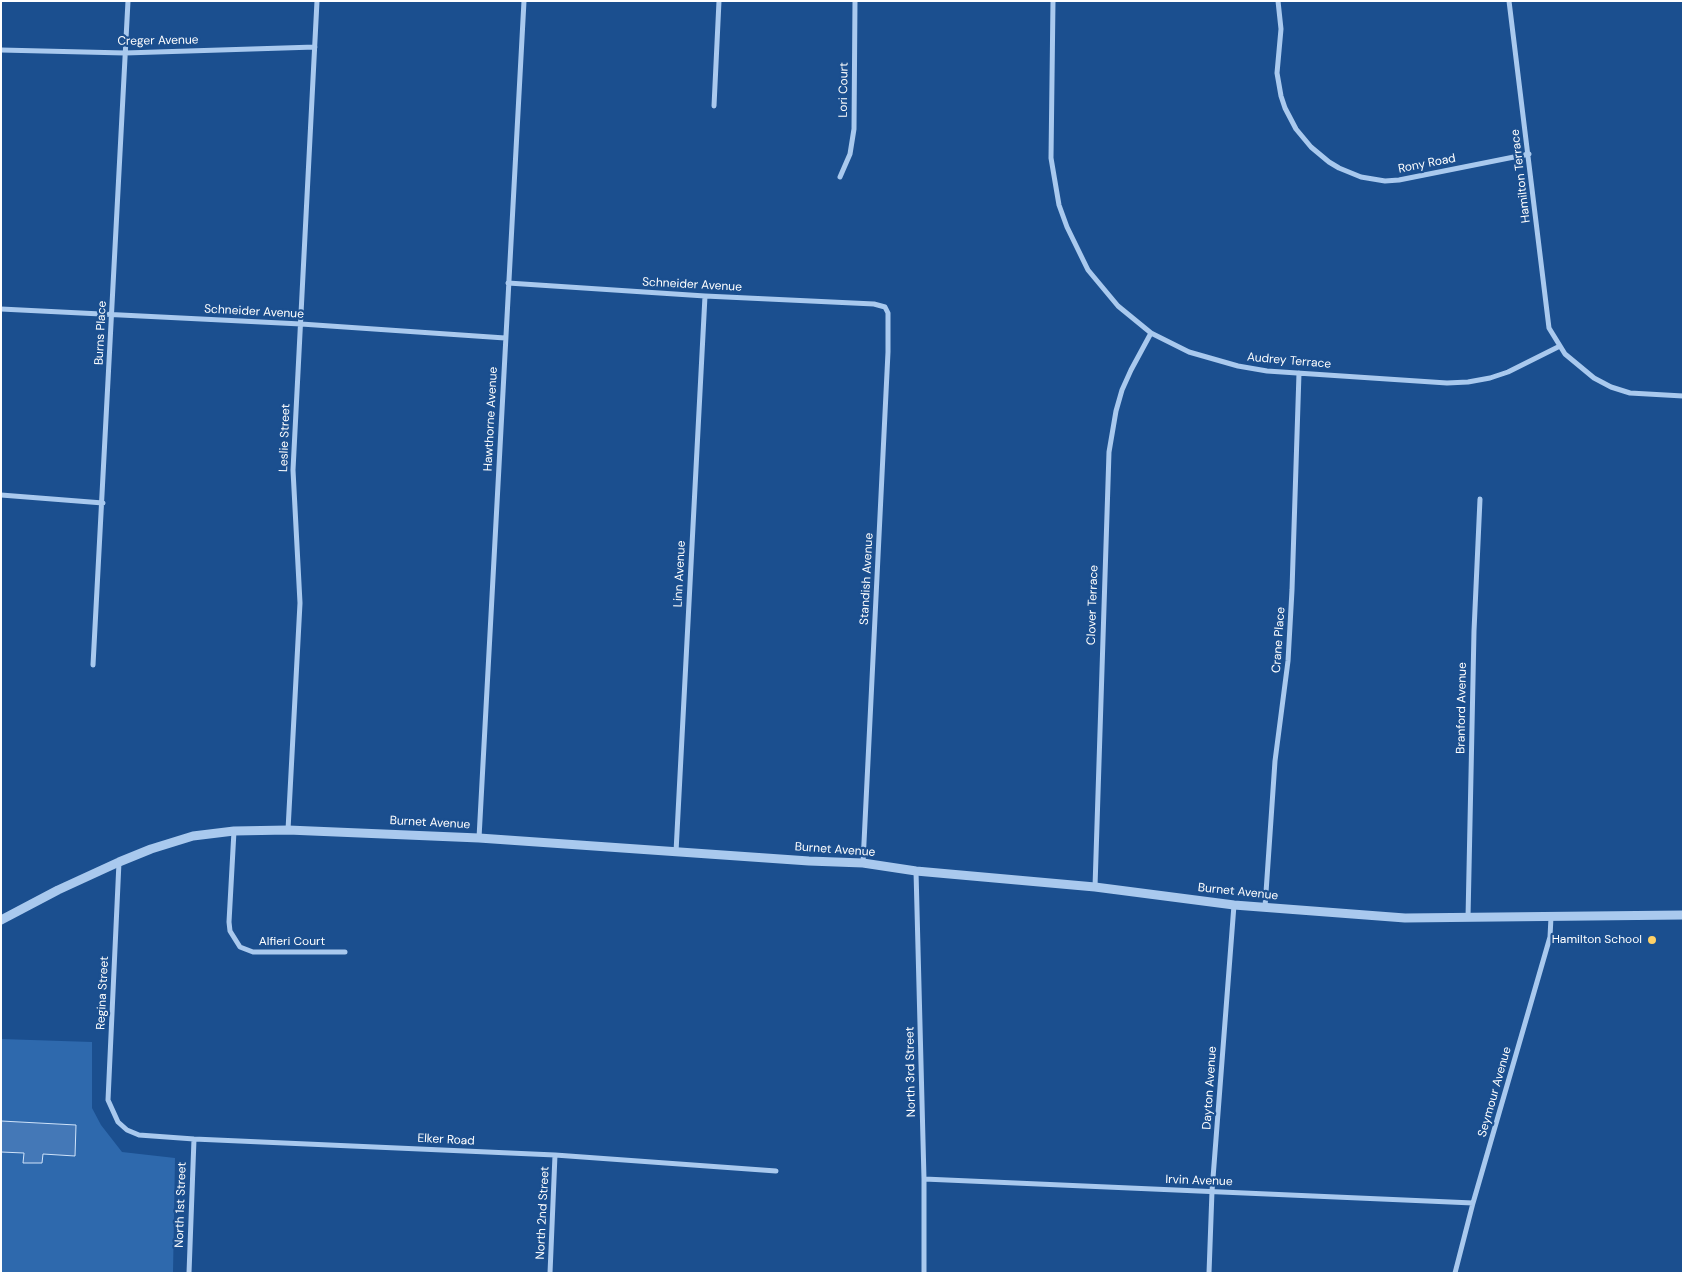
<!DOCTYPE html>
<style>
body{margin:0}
#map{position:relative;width:1684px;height:1274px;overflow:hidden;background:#1b4f8f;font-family:"DM Sans",sans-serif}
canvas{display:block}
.frame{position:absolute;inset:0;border:2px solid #fff;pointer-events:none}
</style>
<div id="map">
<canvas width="1684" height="1274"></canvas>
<div class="frame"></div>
</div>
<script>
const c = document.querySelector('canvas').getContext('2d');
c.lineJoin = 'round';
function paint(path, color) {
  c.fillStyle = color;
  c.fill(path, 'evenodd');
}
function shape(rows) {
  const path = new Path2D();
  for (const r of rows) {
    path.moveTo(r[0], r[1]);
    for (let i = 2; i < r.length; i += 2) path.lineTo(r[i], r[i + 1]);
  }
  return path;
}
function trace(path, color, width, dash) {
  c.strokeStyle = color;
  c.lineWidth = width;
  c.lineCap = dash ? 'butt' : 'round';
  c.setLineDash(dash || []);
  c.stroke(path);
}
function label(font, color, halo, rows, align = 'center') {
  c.font = font + ' "DM Sans",sans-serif';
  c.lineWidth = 4.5;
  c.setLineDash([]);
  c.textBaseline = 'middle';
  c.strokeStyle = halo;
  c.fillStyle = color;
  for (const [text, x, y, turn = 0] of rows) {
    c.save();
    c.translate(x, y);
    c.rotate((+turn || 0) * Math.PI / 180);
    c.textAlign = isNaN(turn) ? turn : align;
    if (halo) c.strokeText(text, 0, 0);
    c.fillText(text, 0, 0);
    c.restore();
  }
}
paint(shape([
 [1,1039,92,1042,92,1108,101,1125,122,1152,175,1158,173,1273,1,1273]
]), '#2e69ad');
const building = shape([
 [1,1121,76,1125,75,1156,43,1154,42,1163,23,1163,24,1153,1,1152,1,1121]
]);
paint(building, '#4478b7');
trace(building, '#cfe3fa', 1);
trace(shape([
 [1053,1,1051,158,1059,205,1067,227,1088,270,1118,306,1151,333,1189,352,1238,366,1267,371,1447,383,1468,382,1490,378,1508,372,1560,346],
 [1278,1,1281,29,1277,73,1281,96,1285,108,1296,129,1311,147,1329,162,1339,168,1361,177,1385,181,1399,180,1529,154],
 [1509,1,1549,328,1565,354,1594,378,1611,387,1630,393,1683,396],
 [1,50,125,53,315,47],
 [714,106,719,1],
 [840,177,850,154,854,129,855,1],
 [508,283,705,296,874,304,885,307,888,313,888,352,863,863],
 [1,309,301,324,505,338],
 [1,495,103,503],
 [93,665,128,1],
 [288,830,300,603,293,470,317,1],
 [234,831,229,922,230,931,240,947,253,952,345,952],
 [479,838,524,1],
 [676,852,705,296],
 [119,862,108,1100,118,1122,127,1130,139,1135,194,1139,555,1155,776,1171],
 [916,871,924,1179,924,1273],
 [1095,887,1109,452,1116,411,1122,390,1131,370,1151,333],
 [1265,907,1275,761,1288,661,1292,590,1299,373],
 [1468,918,1474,631,1480,499],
 [924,1179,1473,1203],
 [189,1273,194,1139],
 [550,1273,555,1155],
 [1209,1273,1212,1191,1234,905],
 [1455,1273,1473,1203,1550,937,1551,917]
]), '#a9c9ee', 5);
trace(shape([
 [1,920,58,890,119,862,151,849,193,836,234,831,288,830,479,838,809,861,863,863,916,871,1095,887,1234,905,1405,918,1683,915]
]), '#a9c9ee', 9);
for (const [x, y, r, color] of [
 [1652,940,5,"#ffd166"]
]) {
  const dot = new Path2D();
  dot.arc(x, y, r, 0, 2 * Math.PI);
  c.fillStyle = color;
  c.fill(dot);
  trace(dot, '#1b4f8f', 2);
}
label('12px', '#fff', '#1b4f8f', [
 ["Creger Avenue",158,41,-1],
 ["Lori Court",844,90,-89],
 ["Rony Road",1427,164,-11],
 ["Hamilton Terrace",1521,176,-97],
 ["Schneider Avenue",692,285,3],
 ["Schneider Avenue",254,312,3],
 ["Burns Place",101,333,-87],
 ["Audrey Terrace",1289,361,5],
 ["Hawthorne Avenue",491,419,-87],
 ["Leslie Street",285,438,-88],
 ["Linn Avenue",680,574,-87],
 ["Standish Avenue",867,579,-87],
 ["Clover Terrace",1093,605,-88],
 ["Crane Place",1279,640,-86],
 ["Branford Avenue",1462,708,-89],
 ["Burnet Avenue",430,823,3],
 ["Burnet Avenue",835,850,4],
 ["Burnet Avenue",1238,892,6],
 ["Alfieri Court",292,942],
 ["Regina Street",103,993,-87],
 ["North 3rd Street",911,1072,-91],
 ["Dayton Avenue",1210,1088,-86],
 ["Seymour Avenue",1495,1092,-74],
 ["Elker Road",446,1140,3],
 ["Irvin Avenue",1199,1181,2],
 ["North 1st Street",181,1205,-88],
 ["North 2nd Street",543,1213,-87]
]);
label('12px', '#fff', '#1b4f8f', [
 ["Hamilton School",1642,940]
], 'right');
</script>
